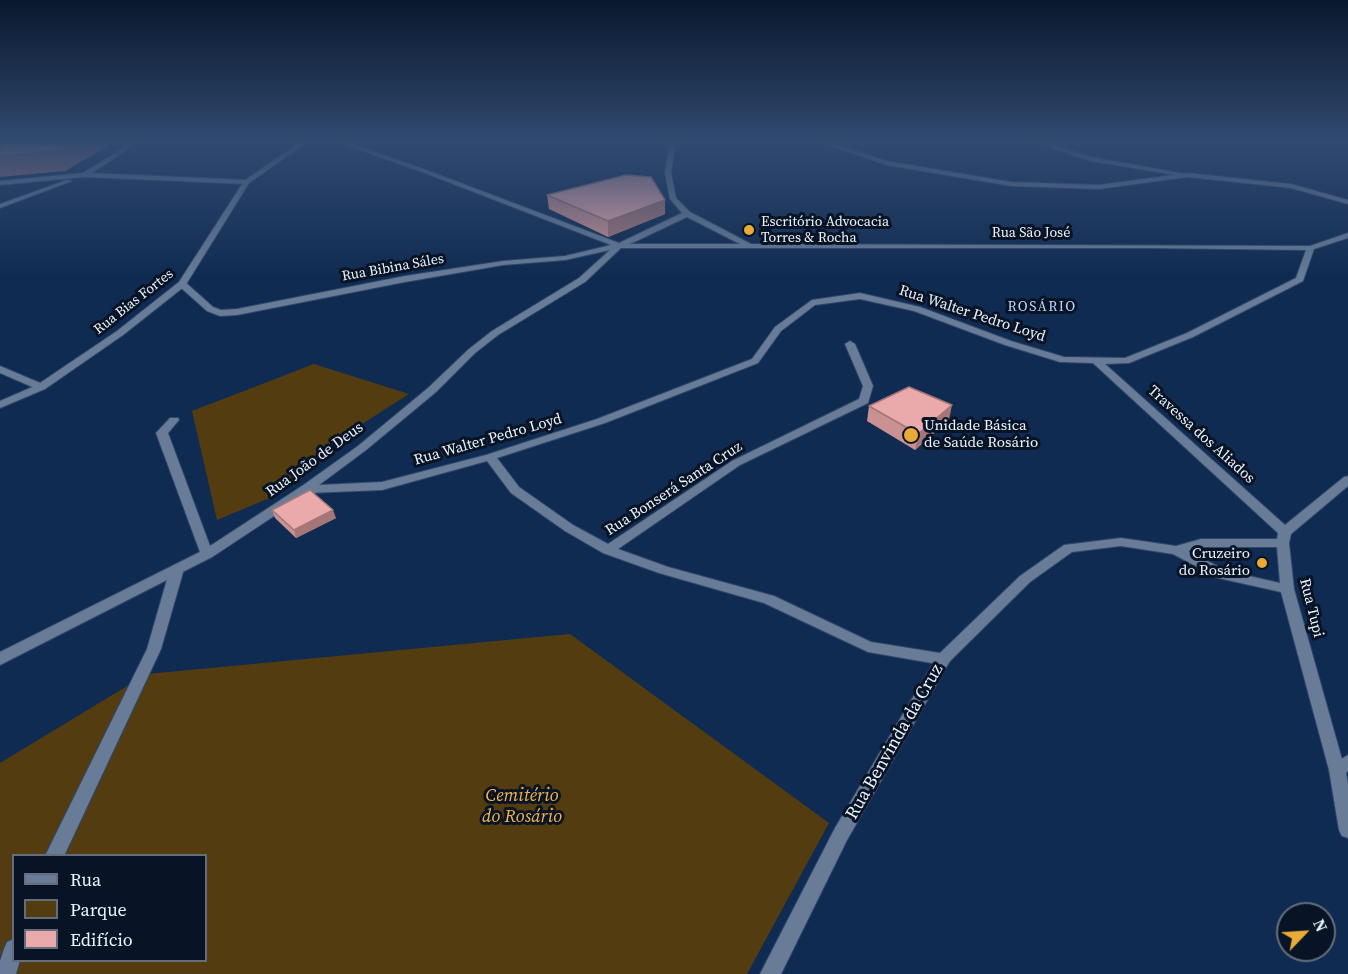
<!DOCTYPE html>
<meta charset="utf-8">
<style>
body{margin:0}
#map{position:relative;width:1348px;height:974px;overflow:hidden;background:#102b51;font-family:"Source Serif 4",serif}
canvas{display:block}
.legend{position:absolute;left:12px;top:854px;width:195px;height:108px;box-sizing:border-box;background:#081425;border:2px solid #636d7b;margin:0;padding:8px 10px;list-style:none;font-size:18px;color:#ebf2fc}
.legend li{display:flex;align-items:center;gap:12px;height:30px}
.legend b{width:30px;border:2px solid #636d7b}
.north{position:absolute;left:1276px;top:902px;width:60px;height:60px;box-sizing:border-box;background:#081425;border:2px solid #636d7b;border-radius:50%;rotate:65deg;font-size:16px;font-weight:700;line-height:24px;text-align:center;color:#ebf2fc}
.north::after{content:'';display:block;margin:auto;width:21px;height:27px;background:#eaaa38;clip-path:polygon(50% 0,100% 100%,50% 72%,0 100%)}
</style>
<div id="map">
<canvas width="1348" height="974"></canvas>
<ul class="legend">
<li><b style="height:8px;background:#687c98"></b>Rua</li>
<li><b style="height:16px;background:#543c11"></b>Parque</li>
<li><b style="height:16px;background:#eaa9aa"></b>Edifício</li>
</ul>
<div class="north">N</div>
</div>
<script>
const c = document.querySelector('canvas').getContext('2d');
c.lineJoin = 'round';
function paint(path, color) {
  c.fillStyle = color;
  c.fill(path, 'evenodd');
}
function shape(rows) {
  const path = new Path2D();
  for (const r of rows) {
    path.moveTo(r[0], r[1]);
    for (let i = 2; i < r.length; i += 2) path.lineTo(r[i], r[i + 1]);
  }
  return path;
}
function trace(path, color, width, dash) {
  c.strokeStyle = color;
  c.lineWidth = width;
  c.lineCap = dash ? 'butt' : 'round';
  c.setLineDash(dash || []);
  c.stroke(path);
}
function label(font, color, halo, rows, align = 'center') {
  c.font = font + ' "Source Serif 4",serif';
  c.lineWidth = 6;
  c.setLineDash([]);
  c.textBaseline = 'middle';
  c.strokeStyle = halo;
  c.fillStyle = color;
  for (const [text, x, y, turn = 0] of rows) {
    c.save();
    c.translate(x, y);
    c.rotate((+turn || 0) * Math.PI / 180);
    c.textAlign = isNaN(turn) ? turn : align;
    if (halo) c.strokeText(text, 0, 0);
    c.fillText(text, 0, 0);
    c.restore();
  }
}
paint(shape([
 [314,364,409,394,329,445,279,494,217,520,192,411],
 [570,634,829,823,747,974,0,974,0,763,147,674],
 [14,856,206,856,206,960,14,960]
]), '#543c11');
const service = shape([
 [177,564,182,566,184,569,161,649,64,856,45,856,147,649,170,569,172,566,177,564],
 [943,653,948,655,951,659,847,840,781,974,760,974,835,828,938,655,943,653],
 [14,939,14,960,20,960,16,974,0,974,0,961,4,949,7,942,14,939]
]);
const minor = shape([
 [128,141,135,141,124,152,92,173,246,180,249,182,246,184,85,177,0,185,0,181,83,173,120,150,128,141],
 [334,141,343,141,429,171,619,243,682,213,670,199,665,173,670,141,676,141,671,173,676,198,690,212,751,244,1310,246,1348,233,1348,238,1314,249,1303,281,1193,337,1129,363,1105,364,1285,525,1344,477,1348,476,1348,486,1291,534,1289,543,1294,589,1345,770,1343,775,1337,777,1331,775,1329,770,1281,592,1218,578,1173,554,1121,546,1072,552,1030,582,948,663,943,665,868,652,764,603,659,573,603,553,565,531,511,493,487,461,382,490,309,493,212,557,0,665,0,652,200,552,156,433,170,418,178,418,179,420,168,433,210,546,302,486,358,446,428,388,469,349,492,331,579,278,610,250,565,260,503,265,405,282,237,315,220,316,207,311,179,286,179,282,185,282,213,307,221,310,237,309,405,276,503,261,565,256,611,245,425,173,334,141],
 [687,217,740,244,630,244,687,217],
 [621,248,1151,248,1306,250,1296,278,1187,333,1125,358,1064,357,1011,341,920,307,860,293,812,300,775,327,752,359,597,419,486,455,382,482,319,485,366,450,436,392,475,353,498,335,585,282,621,248],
 [860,299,914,311,1005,345,1060,362,1093,363,1278,533,1277,539,1201,539,1176,546,1121,538,1064,545,1020,576,940,653,871,642,774,596,668,567,618,549,740,465,868,403,873,386,855,344,850,341,845,344,863,386,859,399,732,461,608,544,573,525,519,487,497,458,605,423,758,363,781,331,815,305,860,299],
 [1201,547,1277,547,1280,583,1227,571,1188,551,1201,547],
 [1032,141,1042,141,1091,157,1191,175,1188,177,1090,161,1032,141],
 [67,180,72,181,0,208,0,204,67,180],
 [0,366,45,385,46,387,45,389,37,389,0,373,0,366]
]);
const tertiary = shape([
 [302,141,309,141,249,183,185,286,123,335,45,389,0,408,0,401,37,385,117,331,179,282,244,181,302,141],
 [816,141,826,141,887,161,1011,182,1099,185,1188,173,1291,184,1348,200,1348,204,1291,188,1188,177,1099,189,1011,186,886,165,816,141],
 [1348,755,1348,771,1346,773,1348,783,1348,838,1342,836,1339,830,1329,770,1331,765,1348,755]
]);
trace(service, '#2f4769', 2);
trace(minor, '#2f4769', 2);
trace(tertiary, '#2f4769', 2);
paint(service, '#687c98');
paint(minor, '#687c98');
paint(tertiary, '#687c98');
paint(shape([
 [547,195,665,214,608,237,549,209],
 [869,406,949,420,915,450,867,421],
 [272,510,336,518,296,538,275,518]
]), '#c99192');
paint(shape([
 [75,141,117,141,65,171,0,177,0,156],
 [665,200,665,214,608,237,608,221],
 [952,405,949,420,915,450,918,434],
 [333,510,336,518,296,538,294,530]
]), '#a47677');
const building = shape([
 [0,141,75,141,57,151,0,156,0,141],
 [626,175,651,177,665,200,608,221,547,195,626,175],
 [909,387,952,405,918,434,869,406,909,387],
 [310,490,333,510,294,530,272,510,310,490]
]);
paint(building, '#eaa9aa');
trace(building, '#a47677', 1.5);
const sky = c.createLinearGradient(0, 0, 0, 278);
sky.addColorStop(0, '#09182d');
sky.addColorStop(0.51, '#314a70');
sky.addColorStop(1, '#314a7000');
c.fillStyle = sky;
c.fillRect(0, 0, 1348, 278);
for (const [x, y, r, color] of [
 [749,230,6,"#eaaa38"],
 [911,435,8,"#eaaa38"],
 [1262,563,6,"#eaaa38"]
]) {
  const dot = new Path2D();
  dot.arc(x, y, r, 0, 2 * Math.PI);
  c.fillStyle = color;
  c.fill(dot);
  trace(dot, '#081425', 2);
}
label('14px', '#ebf2fc', '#081425', [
 ["Escritório Advocacia",761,222],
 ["Torres & Rocha",761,238]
], 'left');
label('14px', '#ebf2fc', '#081425', [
 ["Rua São José",1031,233],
 ["Rua Bibina Sáles",393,268,-10],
 ["Rua Bias Fortes",134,302,-38]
]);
c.letterSpacing = '1.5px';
label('14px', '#bbd6fd', '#081425', [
 ["ROSÁRIO",1042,307]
]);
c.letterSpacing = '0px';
label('15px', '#ebf2fc', '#081425', [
 ["Rua Walter Pedro Loyd",972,314,18],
 ["Travessa dos Aliados",1201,435,42],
 ["Rua Walter Pedro Loyd",488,440,-16],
 ["Rua João de Deus",315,460,-36],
 ["Rua Bonserá Santa Cruz",674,489,-33],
 ["Rua Tupi",1311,608,76]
]);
label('15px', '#ebf2fc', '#081425', [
 ["Unidade Básica",924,426],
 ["de Saúde Rosário",924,443],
 ["Cruzeiro",1250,554,"right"],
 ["do Rosário",1250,571,"right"]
], 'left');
label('18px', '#ebf2fc', '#081425', [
 ["Rua Benvinda da Cruz",895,742,-60]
]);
label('italic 18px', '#f5b649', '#081425', [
 ["Cemitério",522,796],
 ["do Rosário",522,817]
]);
</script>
